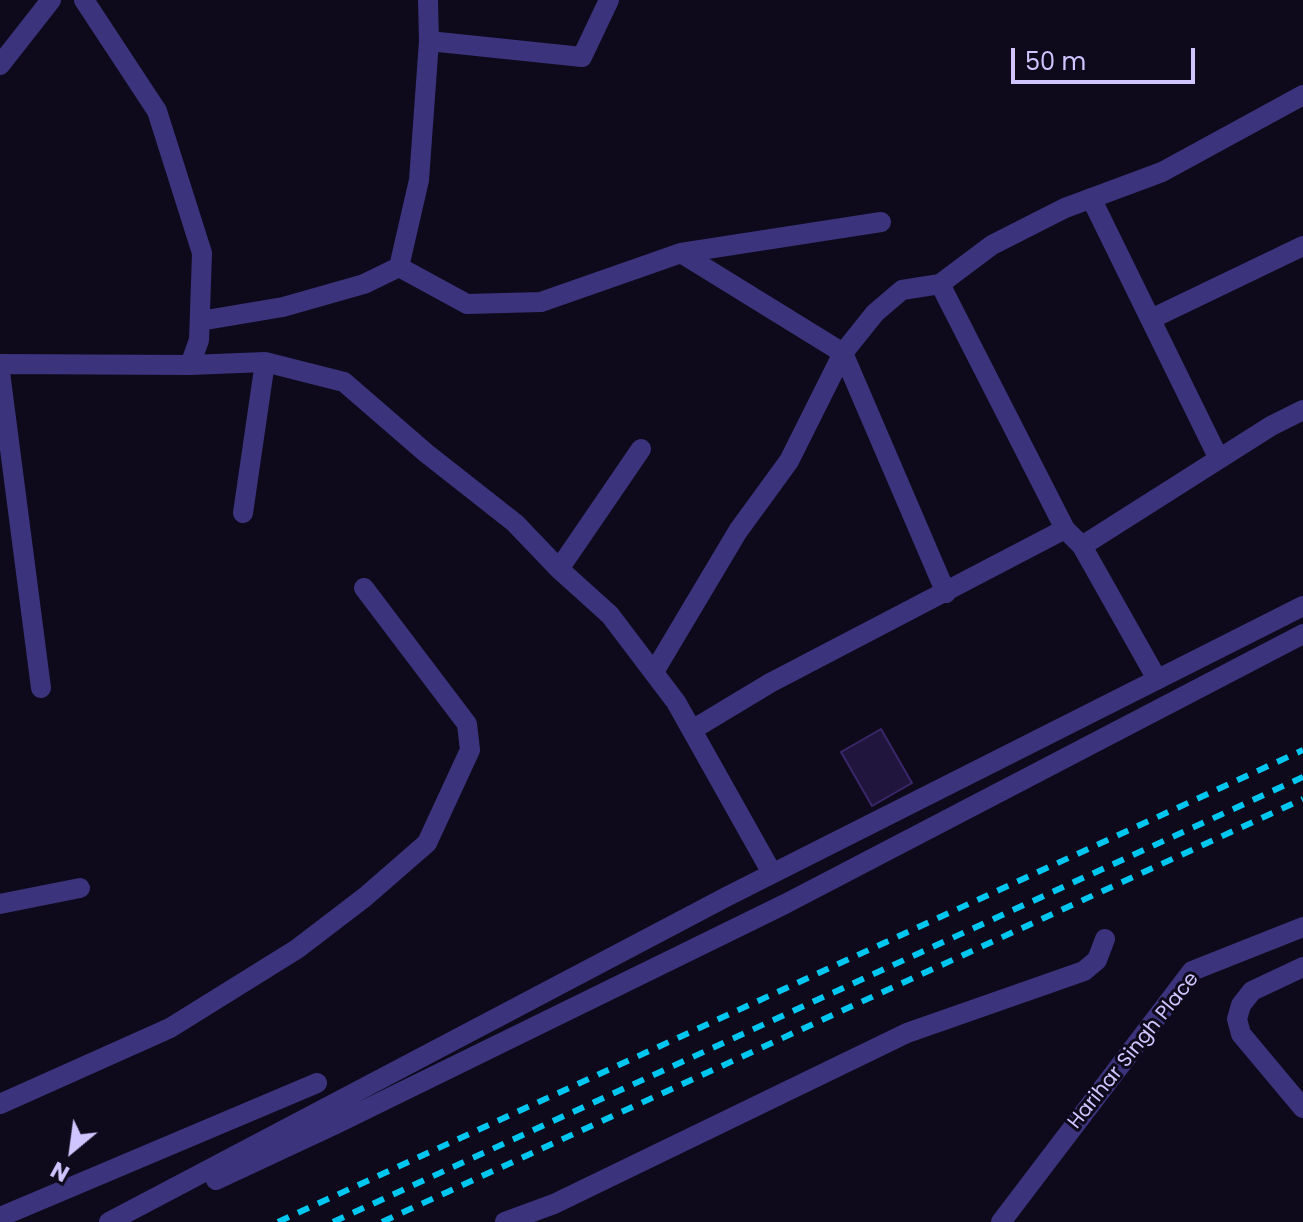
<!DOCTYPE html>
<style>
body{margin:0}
#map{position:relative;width:1303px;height:1222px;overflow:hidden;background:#0e0a1c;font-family:Poppins,sans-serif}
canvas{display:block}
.north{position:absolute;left:32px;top:1110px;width:80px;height:80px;-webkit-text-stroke:6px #0e0a1c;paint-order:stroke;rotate:209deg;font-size:22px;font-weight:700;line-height:32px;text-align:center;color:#d0c5ff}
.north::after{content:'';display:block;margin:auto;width:28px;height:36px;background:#d0c5ff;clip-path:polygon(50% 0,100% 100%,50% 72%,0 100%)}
.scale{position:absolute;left:1011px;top:48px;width:184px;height:36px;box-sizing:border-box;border:4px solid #d0c5ff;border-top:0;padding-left:10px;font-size:24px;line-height:28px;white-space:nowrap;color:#d0c5ff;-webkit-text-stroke:6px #0e0a1c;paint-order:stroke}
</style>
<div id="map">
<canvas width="1303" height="1222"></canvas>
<div class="north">N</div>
<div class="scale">50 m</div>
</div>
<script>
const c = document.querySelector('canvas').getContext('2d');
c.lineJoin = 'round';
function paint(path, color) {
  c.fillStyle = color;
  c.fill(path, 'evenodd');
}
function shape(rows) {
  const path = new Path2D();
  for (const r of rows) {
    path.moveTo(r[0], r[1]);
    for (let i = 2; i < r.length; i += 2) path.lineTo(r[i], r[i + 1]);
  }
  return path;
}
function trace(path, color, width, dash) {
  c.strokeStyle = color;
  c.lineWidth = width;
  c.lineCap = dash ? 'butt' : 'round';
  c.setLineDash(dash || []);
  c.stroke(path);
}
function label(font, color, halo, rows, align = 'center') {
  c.font = font + ' Poppins,sans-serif';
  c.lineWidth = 6;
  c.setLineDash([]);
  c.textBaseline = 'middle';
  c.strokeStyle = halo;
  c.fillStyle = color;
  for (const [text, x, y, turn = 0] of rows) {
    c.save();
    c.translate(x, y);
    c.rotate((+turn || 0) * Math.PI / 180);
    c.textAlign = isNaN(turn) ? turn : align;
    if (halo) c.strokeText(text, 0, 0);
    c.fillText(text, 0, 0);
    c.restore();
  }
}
const building = shape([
 [881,729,912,783,872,806,841,752,881,729]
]);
paint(building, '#20163d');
trace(building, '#39276a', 2);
trace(shape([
 [428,0,429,41,582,57,609,0],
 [0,65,51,0],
 [1091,198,1219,459],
 [681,253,881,222],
 [399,267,419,180,429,41],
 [940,284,1065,529,1082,546,1157,679],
 [1151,319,1303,246],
 [200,321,283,307,364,284,399,267,467,304,541,302,681,253,843,353,946,593],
 [265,362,344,382,426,453,515,523,559,569,610,615,676,702,772,873],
 [0,364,190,365,199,340,202,253,157,111,84,0],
 [190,365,265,362,243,513],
 [0,372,41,688],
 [1082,546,1271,426,1303,410],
 [559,569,641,449],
 [654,672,738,531,789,461,843,353,875,313,902,290,940,284,992,245,1065,208,1162,172,1303,95],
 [692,730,770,683,1065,529],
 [0,904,80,888],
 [1303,967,1252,991,1241,1005,1237,1019,1241,1034,1303,1108],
 [0,1104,170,1028,297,949,365,897,427,843,470,750,467,724,364,588],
 [216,1180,336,1124,785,904,1303,634],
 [0,1217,317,1083],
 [109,1222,728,896,1303,606],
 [505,1222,554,1204,907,1033,1084,971,1097,960,1105,939],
 [1001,1222,1192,971,1303,927]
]), '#3b337c', 20);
trace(shape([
 [278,1222,1303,750],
 [333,1222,1303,777],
 [382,1222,1303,799]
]), '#00c7f0', 6, [12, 10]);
label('20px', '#d0c5ff', '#0e0a1c', [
 ["Harihar Singh Place",1134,1051,-51]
]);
</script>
